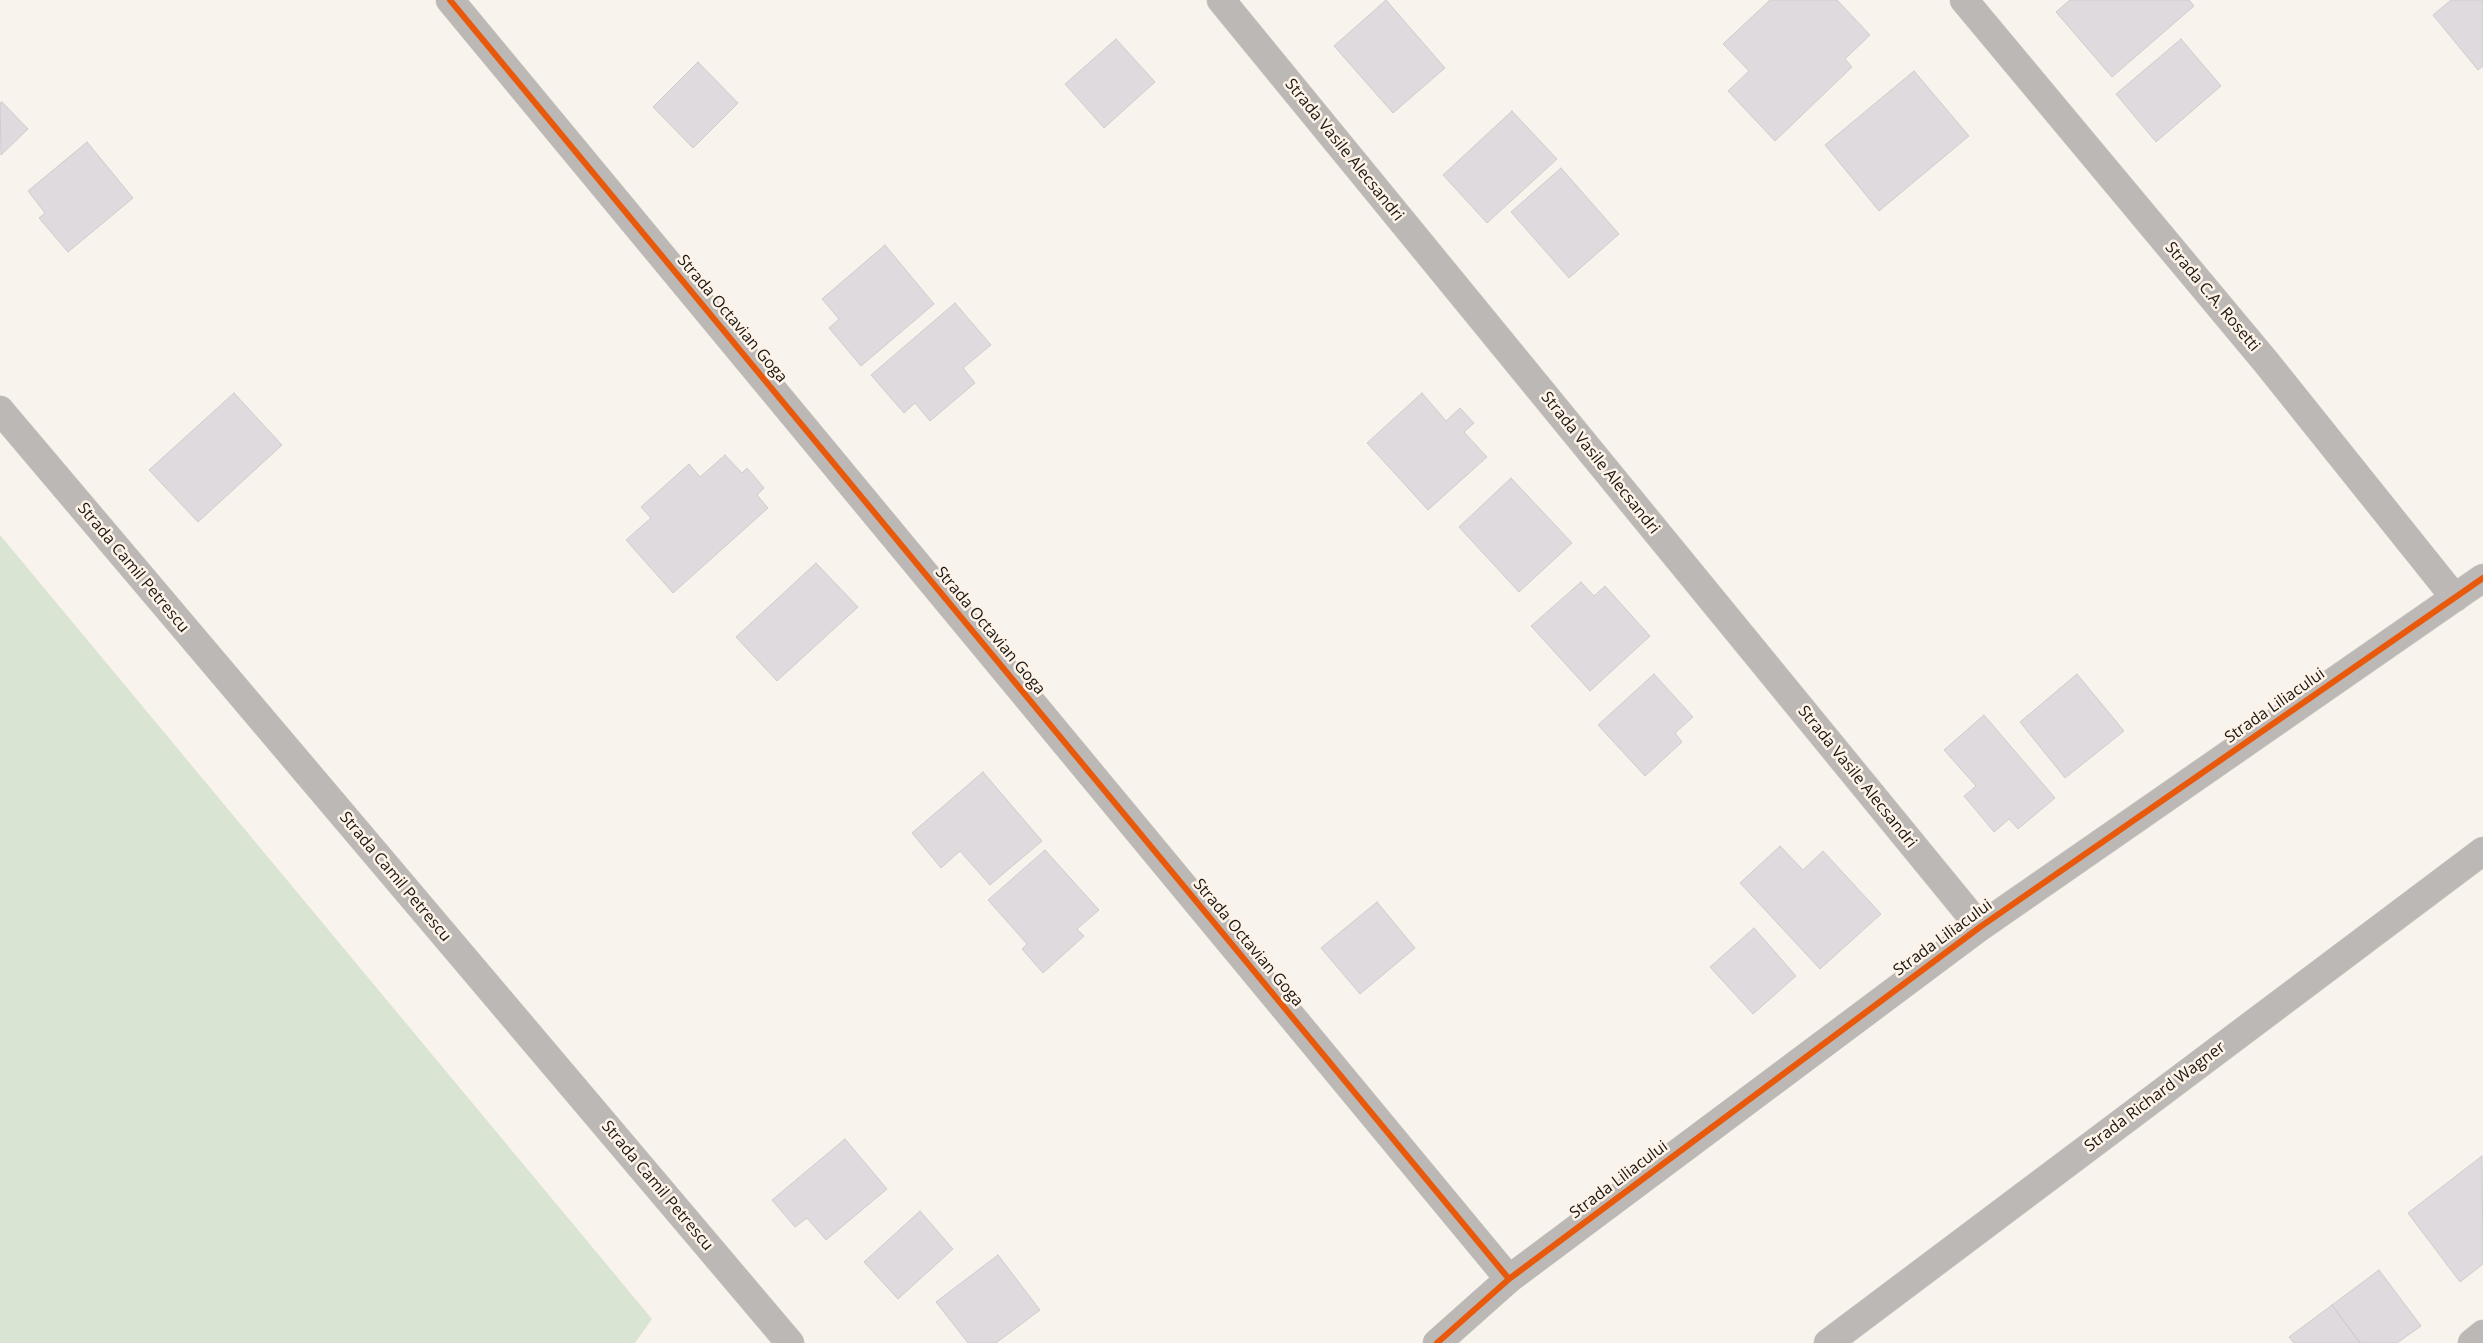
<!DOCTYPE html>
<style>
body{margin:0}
canvas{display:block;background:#f9f3ed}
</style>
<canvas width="2483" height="1343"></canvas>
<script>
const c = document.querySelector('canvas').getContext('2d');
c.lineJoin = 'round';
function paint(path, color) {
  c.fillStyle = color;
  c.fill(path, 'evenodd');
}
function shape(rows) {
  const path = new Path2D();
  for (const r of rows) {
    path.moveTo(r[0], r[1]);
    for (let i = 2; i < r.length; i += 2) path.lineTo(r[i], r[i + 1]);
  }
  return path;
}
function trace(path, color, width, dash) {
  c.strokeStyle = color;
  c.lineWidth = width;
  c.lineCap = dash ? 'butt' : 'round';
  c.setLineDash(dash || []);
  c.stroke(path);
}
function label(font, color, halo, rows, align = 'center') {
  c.font = font + ' "Open Sans",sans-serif';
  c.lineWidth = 5;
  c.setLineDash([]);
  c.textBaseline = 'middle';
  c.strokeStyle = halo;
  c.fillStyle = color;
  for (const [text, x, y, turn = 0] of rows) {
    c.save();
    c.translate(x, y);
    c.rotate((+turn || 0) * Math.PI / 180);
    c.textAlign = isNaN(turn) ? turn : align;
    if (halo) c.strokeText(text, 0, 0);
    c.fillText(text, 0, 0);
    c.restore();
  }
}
paint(shape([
 [0,535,652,1319,635,1343,0,1343]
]), '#d9e4d2');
const building = shape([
 [1386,0,1445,68,1393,113,1334,46,1386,0],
 [1770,0,1837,0,1870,35,1845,59,1852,67,1775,141,1728,91,1749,71,1723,44,1770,0],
 [2070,0,2189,0,2194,6,2112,77,2056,12,2070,0],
 [2451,0,2483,0,2483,66,2478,70,2433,15,2451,0],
 [1116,39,1155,82,1104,128,1065,84,1116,39],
 [2181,39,2221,86,2156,142,2116,94,2181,39],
 [698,62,738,103,693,148,653,107,698,62],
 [1914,71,1969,136,1879,211,1825,145,1914,71],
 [2,102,28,129,1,155,0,103,2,102],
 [1512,111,1557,159,1487,223,1443,175,1512,111],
 [87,142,133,198,68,252,39,218,45,213,28,191,87,142],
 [1561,168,1619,234,1569,278,1511,212,1561,168],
 [885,245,934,304,861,366,829,328,839,319,822,299,885,245],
 [955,303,991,345,963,368,975,383,930,421,915,403,904,413,871,375,955,303],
 [234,393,282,445,198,522,149,470,234,393],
 [1422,393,1446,421,1460,408,1474,423,1464,432,1487,457,1428,510,1367,443,1422,393],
 [725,455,742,473,747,468,764,488,757,495,768,508,673,593,626,540,651,518,641,507,689,464,700,477,725,455],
 [1511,478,1572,543,1519,592,1459,527,1511,478],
 [816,563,858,607,777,681,736,637,816,563],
 [1581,582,1594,596,1605,586,1650,636,1590,691,1531,626,1581,582],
 [1654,674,1693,717,1675,733,1682,742,1645,776,1598,725,1654,674],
 [2077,674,2124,731,2065,778,2020,722,2077,674],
 [1984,715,2055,798,2018,829,2009,819,1994,832,1964,796,1976,786,1944,750,1984,715],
 [983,772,1042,841,990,885,960,851,941,868,912,833,983,772],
 [1780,846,1803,870,1823,851,1881,914,1820,969,1740,883,1780,846],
 [1045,850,1099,910,1077,929,1084,936,1043,973,1022,949,1027,944,988,900,1045,850],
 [1377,902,1415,948,1360,994,1321,948,1377,902],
 [1754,928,1796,976,1753,1014,1710,967,1754,928],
 [845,1139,887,1189,826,1240,807,1218,795,1227,772,1200,845,1139],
 [2482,1156,2483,1264,2460,1282,2408,1213,2482,1156],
 [920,1211,953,1249,898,1299,864,1262,920,1211],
 [998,1255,1040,1310,996,1343,968,1343,936,1302,998,1255],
 [2379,1270,2421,1326,2397,1343,2360,1343,2332,1305,2379,1270],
 [2332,1305,2360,1343,2294,1343,2289,1337,2332,1305]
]);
paint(building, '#dedade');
trace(building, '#cfcbcd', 1);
const minor = shape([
 [450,0,1509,1279],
 [1221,0,1980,927],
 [1964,0,2266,362,2455,598],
 [0,410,790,1343],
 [1437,1343,1509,1279,1980,927,2483,578],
 [1828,1343,2483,851],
 [2472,1343,2483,1334]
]);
trace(minor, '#d5d0ca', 29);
trace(minor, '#bbb8b5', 28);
trace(shape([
 [450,0,1509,1279],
 [1437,1343,1509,1279,1980,927,2483,578]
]), '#e8590c', 6);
label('16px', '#1c1610', '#fef3e8', [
 ["Strada Vasile Alecsandri",1344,150,51],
 ["Strada C.A. Rosetti",2212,297,50],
 ["Strada Octavian Goga",732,319,50],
 ["Strada Vasile Alecsandri",1600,463,51],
 ["Strada Camil Petrescu",133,568,50],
 ["Strada Octavian Goga",990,631,50],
 ["Strada Liliacului",2275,706,-35],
 ["Strada Vasile Alecsandri",1857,777,51],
 ["Strada Camil Petrescu",395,877,50],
 ["Strada Liliacului",1943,938,-36],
 ["Strada Octavian Goga",1248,943,50],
 ["Strada Richard Wagner",2155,1097,-37],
 ["Strada Liliacului",1619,1180,-37],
 ["Strada Camil Petrescu",657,1186,50]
]);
</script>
